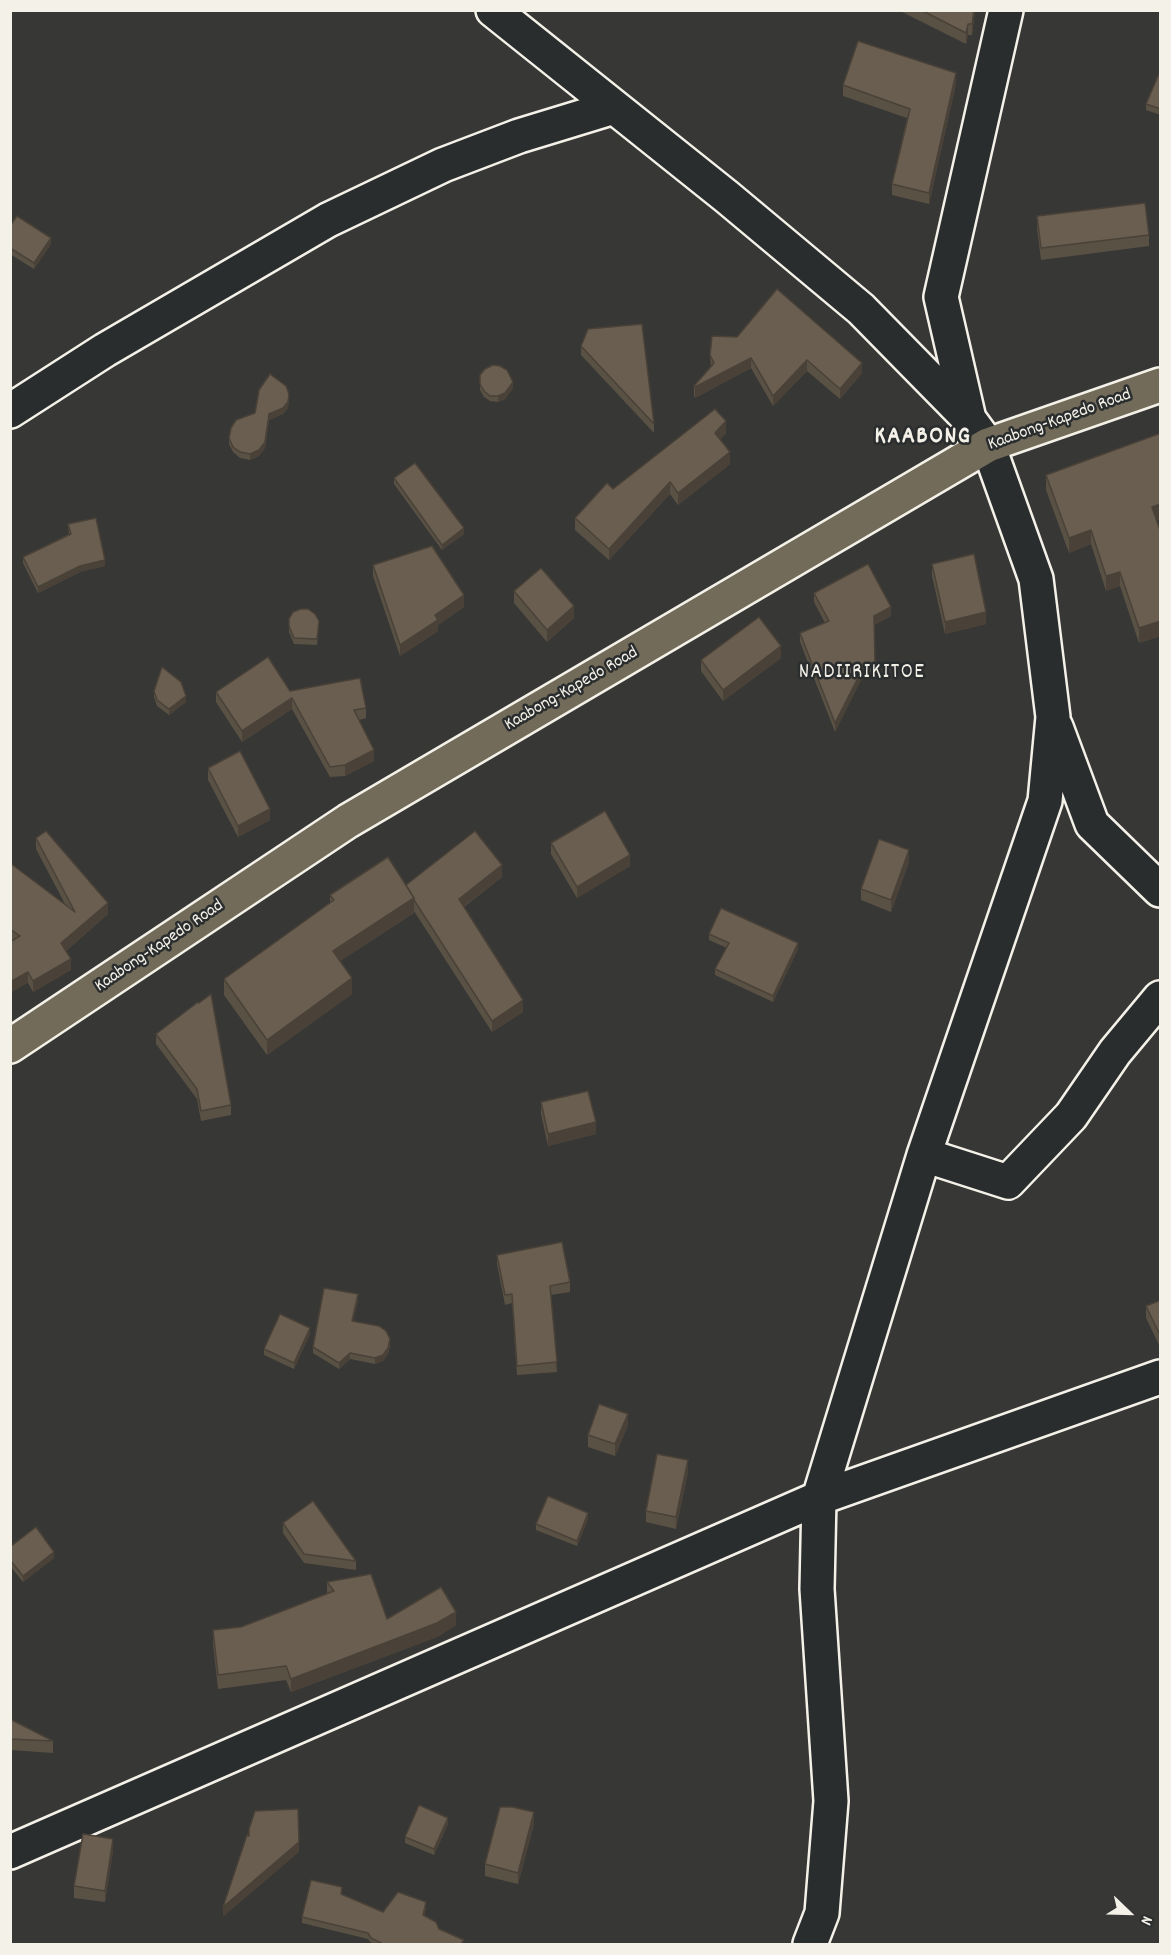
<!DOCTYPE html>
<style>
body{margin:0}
#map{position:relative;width:1171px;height:1955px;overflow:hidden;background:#373735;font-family:Dekko,sans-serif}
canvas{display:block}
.frame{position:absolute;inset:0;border:12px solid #f4f1e8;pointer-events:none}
.north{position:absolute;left:1099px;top:1883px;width:60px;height:60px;-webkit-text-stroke:4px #2a2d2e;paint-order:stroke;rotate:113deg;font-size:16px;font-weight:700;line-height:24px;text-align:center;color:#f4f1e8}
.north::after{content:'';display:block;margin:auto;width:21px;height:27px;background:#f4f1e8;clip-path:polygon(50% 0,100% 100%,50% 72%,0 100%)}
</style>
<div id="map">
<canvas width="1171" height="1955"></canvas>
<div class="frame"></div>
<div class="north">N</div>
</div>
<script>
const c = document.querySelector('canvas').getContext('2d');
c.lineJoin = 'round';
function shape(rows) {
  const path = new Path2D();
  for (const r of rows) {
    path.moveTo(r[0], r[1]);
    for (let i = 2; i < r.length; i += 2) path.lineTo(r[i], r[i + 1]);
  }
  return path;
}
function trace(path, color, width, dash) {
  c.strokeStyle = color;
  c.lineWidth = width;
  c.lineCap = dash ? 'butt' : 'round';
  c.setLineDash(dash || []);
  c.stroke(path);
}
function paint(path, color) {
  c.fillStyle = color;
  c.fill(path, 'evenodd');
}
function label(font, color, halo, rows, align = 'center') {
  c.font = font + ' Dekko,sans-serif';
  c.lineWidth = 5;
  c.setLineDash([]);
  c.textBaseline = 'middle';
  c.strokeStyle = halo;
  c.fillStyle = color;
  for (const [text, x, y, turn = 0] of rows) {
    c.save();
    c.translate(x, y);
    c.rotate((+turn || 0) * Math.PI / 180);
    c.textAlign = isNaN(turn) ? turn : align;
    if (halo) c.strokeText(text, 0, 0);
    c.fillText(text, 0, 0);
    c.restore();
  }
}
const minor = shape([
 [493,10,727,197,861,309,969,419,988,445,1036,579,1053,717,1045,801,924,1155,819,1498,817,1589,831,1801,822,1913,810,1944],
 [10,411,105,350,328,220,443,165,519,136,614,107],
 [969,419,941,297,1006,10],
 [1056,727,1092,824,1160,890],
 [924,1155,1008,1182,1071,1116,1115,1052,1160,998],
 [10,1852,819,1498,1160,1377]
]);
const major = shape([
 [10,1046,348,821,988,445,1160,385]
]);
trace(minor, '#f4f1e8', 38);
trace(major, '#f4f1e8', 38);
trace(minor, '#2a2d2e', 33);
trace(major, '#726b5a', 33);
paint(shape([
 [898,10,975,10,972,35,968,35,966,44],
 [1161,69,1161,115,1146,110,1146,104],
 [956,84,929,204,892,195,892,184,907,118,843,96,843,85],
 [1037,216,1149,235,1149,246,1041,260,1037,228],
 [10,226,51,244,34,269,10,254],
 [712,336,862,373,840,399,807,371,773,406,751,368,695,398,694,396,694,386,711,367,710,355],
 [581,346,654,424,654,433,581,355],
 [480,384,513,388,505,399,498,402,490,401,484,397,480,390],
 [289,400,288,408,283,414,269,420,265,448,259,456,250,460,240,458,233,452,229,444,229,438],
 [726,433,720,439,730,464,678,505,670,494,609,560,575,530,575,518,613,489],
 [1161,433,1161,519,1157,520,1161,533,1161,636,1139,643,1120,586,1106,591,1091,544,1069,553,1046,490,1046,475],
 [394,478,464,534,442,550,394,484],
 [68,524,105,566,80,572,38,593,23,563,23,557,69,534],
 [932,564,986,624,945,634,932,576],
 [373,565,464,607,438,625,438,631,400,656,373,576],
 [514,591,574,618,547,642,514,603],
 [814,593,891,616,874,625,875,672,865,672,835,732,800,642,800,633,825,623,814,602],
 [289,619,319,627,317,645,294,644,289,632],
 [781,658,723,701,701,671,701,660],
 [154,691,186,702,169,715,157,706,154,697],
 [290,691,366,708,366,718,359,720,374,761,345,776,330,777,292,709,242,742,216,702,216,692],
 [208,768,270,820,238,837,208,780],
 [36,838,108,914,66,951,71,970,33,992,28,983,12,941,10,940,10,863,65,904,36,849],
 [551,843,630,866,577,898,551,854],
 [909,862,891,912,861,900,861,889],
 [502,877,464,907,523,1012,492,1032,414,911,414,913,340,961,352,994,267,1055,224,995,224,979,330,903,330,895,406,885],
 [709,934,798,949,773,1002,715,975,715,969,727,948,709,940],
 [156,1034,231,1105,231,1115,201,1121,197,1099,156,1044],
 [541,1102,596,1134,548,1146,541,1114],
 [497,1255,570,1282,570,1292,551,1295,557,1372,517,1375,512,1303,505,1305,497,1264],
 [358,1300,353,1321,390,1345,388,1354,383,1361,375,1364,350,1359,339,1369,313,1353,313,1347],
 [1161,1300,1161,1349,1146,1318,1146,1306],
 [310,1334,294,1369,264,1355,264,1349],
 [628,1425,615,1456,588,1447,588,1435],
 [688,1472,676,1529,646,1522,646,1511],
 [588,1519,577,1546,536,1530,536,1524],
 [283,1523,356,1561,356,1570,304,1563,283,1533],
 [10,1547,54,1558,23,1582,10,1566],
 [327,1582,387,1619,456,1625,437,1637,291,1692,286,1680,218,1689,213,1644,213,1630,241,1627,327,1594],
 [10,1719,53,1741,53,1753,10,1750],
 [448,1824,434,1855,405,1843,405,1837],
 [534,1824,518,1884,485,1876,485,1864],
 [113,1850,105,1902,74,1898,74,1886],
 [342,1895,383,1912,426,1908,424,1915,439,1929,464,1944,372,1944,368,1939,302,1923,302,1917]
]), '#5a5145');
paint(shape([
 [974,10,975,10,972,35,972,24],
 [968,24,968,35,966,44,966,33],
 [956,73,956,84,929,204,929,193],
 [51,238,51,244,34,269,34,263],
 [751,358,751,368,695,398,695,387],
 [807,360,807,371,773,406,773,396],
 [862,363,862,373,840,399,840,389],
 [513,382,513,388,505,399,498,402,498,396],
 [289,394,288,408,283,414,269,420,265,448,259,456,250,460,250,454,269,414],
 [726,421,726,433,715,444,715,433],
 [730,452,730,464,678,505,678,493],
 [670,482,670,494,609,560,609,549],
 [1161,504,1161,519,1152,522,1152,507],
 [464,528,464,534,442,550,442,545],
 [1091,530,1091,544,1069,553,1069,538],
 [105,560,105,566,80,572,38,593,38,587,80,566],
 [1120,572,1120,586,1106,591,1106,576],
 [464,595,464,607,438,625,438,631,400,656,400,645,435,615],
 [574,606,574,618,547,642,547,630],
 [891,607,891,616,874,625,874,616],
 [986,612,986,624,945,634,945,622],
 [1161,621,1161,636,1139,643,1139,628],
 [781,646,781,658,723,701,723,690],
 [865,664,865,672,835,732,835,723],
 [186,696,186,702,169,715,169,709],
 [292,698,292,709,242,742,242,731],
 [374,750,374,761,345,776,345,765],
 [270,809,270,820,238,837,238,826],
 [909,850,909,862,891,912,891,900],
 [630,855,630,866,577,898,577,887],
 [502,865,502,877,459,910,459,899],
 [414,898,414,913,333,966,333,951],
 [108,903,108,914,61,955,61,943],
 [798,943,798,949,773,1002,773,996],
 [71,959,71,970,33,992,33,981],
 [28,972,28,983,10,993,10,982],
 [352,978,352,994,267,1055,267,1040],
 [523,1000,523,1012,492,1032,492,1021],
 [596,1122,596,1134,548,1146,548,1134],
 [358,1294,358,1300,352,1327,352,1321],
 [310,1328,310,1334,294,1369,294,1363],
 [390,1339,388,1354,383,1361,375,1364,375,1358],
 [350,1353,350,1359,339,1369,339,1363],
 [628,1414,628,1425,615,1456,615,1444],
 [688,1460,688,1472,676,1529,676,1517],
 [588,1513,588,1519,577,1546,577,1541],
 [54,1552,54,1558,23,1582,23,1576],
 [456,1612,456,1625,437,1637,291,1692,291,1679],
 [534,1812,534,1824,518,1884,518,1873],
 [448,1818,448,1824,434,1855,434,1849],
 [113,1839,113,1850,105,1902,105,1891],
 [299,1842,299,1852,223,1917,223,1907],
 [426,1902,426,1908,423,1920,423,1915]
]), '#4a4238');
const building = shape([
 [921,10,974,10,972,24,968,24,966,33,921,10],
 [858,41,956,73,929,193,892,184,910,109,843,85,858,41],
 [1161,69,1161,109,1146,104,1161,69],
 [1145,203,1149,235,1041,248,1037,216,1145,203],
 [17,216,51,238,34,263,10,248,10,226,17,216],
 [777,289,862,363,840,389,807,360,773,396,751,358,695,387,694,386,714,363,710,355,712,336,737,337,777,289],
 [642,324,654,424,581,346,588,329,642,324],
 [493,365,500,366,507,370,513,382,505,393,498,396,490,396,484,391,480,384,480,375,485,369,493,365],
 [270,374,286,386,289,394,288,402,283,408,269,414,265,442,259,450,250,454,240,452,233,447,229,438,231,428,236,420,255,413,259,390,270,374],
 [715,409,726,421,715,433,730,452,678,493,670,482,609,549,575,518,607,483,613,489,715,409],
 [1161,433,1161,504,1152,507,1161,533,1161,621,1139,628,1120,572,1106,576,1091,530,1069,538,1046,475,1161,433],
 [415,463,464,528,442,545,394,478,415,463],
 [96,518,105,560,80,566,38,587,23,557,71,534,68,524,96,518],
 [432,546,464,595,435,615,438,620,400,645,373,565,432,546],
 [974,554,986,612,945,622,932,564,974,554],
 [868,564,891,607,874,616,875,663,865,664,835,723,800,633,829,621,814,593,868,564],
 [541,568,574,606,547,630,514,591,541,568],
 [301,609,308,609,315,614,319,621,317,639,294,638,289,626,289,619,293,612,301,609],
 [759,617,781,646,723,690,701,660,759,617],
 [268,657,290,691,360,678,366,708,354,710,374,750,345,765,330,767,292,698,242,731,216,692,268,657],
 [162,667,181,682,186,696,169,709,157,700,154,691,162,667],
 [240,751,270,809,238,826,208,768,240,751],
 [605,811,630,855,577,887,551,843,605,811],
 [46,831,108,903,61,943,71,959,33,981,28,972,10,982,10,942,20,936,10,929,10,863,75,912,36,838,46,831],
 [475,831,502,865,459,899,523,1000,492,1021,414,900,414,898,406,885,475,831],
 [879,839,909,850,891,900,861,889,879,839],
 [388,857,414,898,333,951,352,978,267,1040,224,979,334,900,330,895,388,857],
 [721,908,798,943,773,996,715,969,729,943,709,934,721,908],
 [211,994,231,1105,201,1111,197,1089,156,1034,198,1002,199,1003,211,994],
 [588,1091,596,1122,548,1134,541,1102,588,1091],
 [562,1242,570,1282,550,1286,557,1362,517,1366,512,1294,505,1295,497,1255,562,1242],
 [324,1288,358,1294,352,1321,379,1326,386,1331,390,1339,388,1348,383,1355,375,1358,350,1353,339,1363,313,1347,324,1288],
 [1161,1300,1161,1337,1146,1306,1161,1300],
 [280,1314,310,1328,294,1363,264,1349,280,1314],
 [599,1404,628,1414,615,1444,588,1435,599,1404],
 [657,1454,688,1460,676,1517,646,1511,657,1454],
 [548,1496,588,1513,577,1541,536,1524,548,1496],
 [313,1501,356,1561,304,1554,283,1523,313,1501],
 [36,1527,54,1552,23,1576,10,1560,10,1547,36,1527],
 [371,1574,387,1619,441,1587,456,1612,437,1623,291,1679,286,1666,218,1675,213,1630,241,1627,334,1591,327,1582,371,1574],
 [10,1719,53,1741,10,1739,10,1719],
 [419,1805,448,1818,434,1849,405,1837,419,1805],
 [500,1807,512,1807,534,1812,518,1873,485,1864,500,1807],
 [298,1809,299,1842,223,1907,247,1835,249,1836,249,1829,255,1811,298,1809],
 [83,1834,113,1839,105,1891,74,1886,83,1834],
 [311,1880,342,1887,341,1894,383,1912,398,1892,426,1902,423,1915,436,1922,439,1929,464,1940,461,1944,383,1944,371,1938,368,1933,302,1917,311,1880]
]);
paint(building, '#695e50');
trace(building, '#4a4238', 1.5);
label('18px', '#f4f1e8', '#2a2d2e', [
 ["Kaabong-Kapedo Road",1060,421,-20],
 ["Kaabong-Kapedo Road",572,690,-30],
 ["Kaabong-Kapedo Road",160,947,-34]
]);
c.letterSpacing = '1.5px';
label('21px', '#f4f1e8', '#2a2d2e', [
 ["NADIIRIKITOE",862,674]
]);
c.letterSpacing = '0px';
c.letterSpacing = '1.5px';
label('bold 24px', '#f4f1e8', '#2a2d2e', [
 ["KAABONG",923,439]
]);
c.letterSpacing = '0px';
</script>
